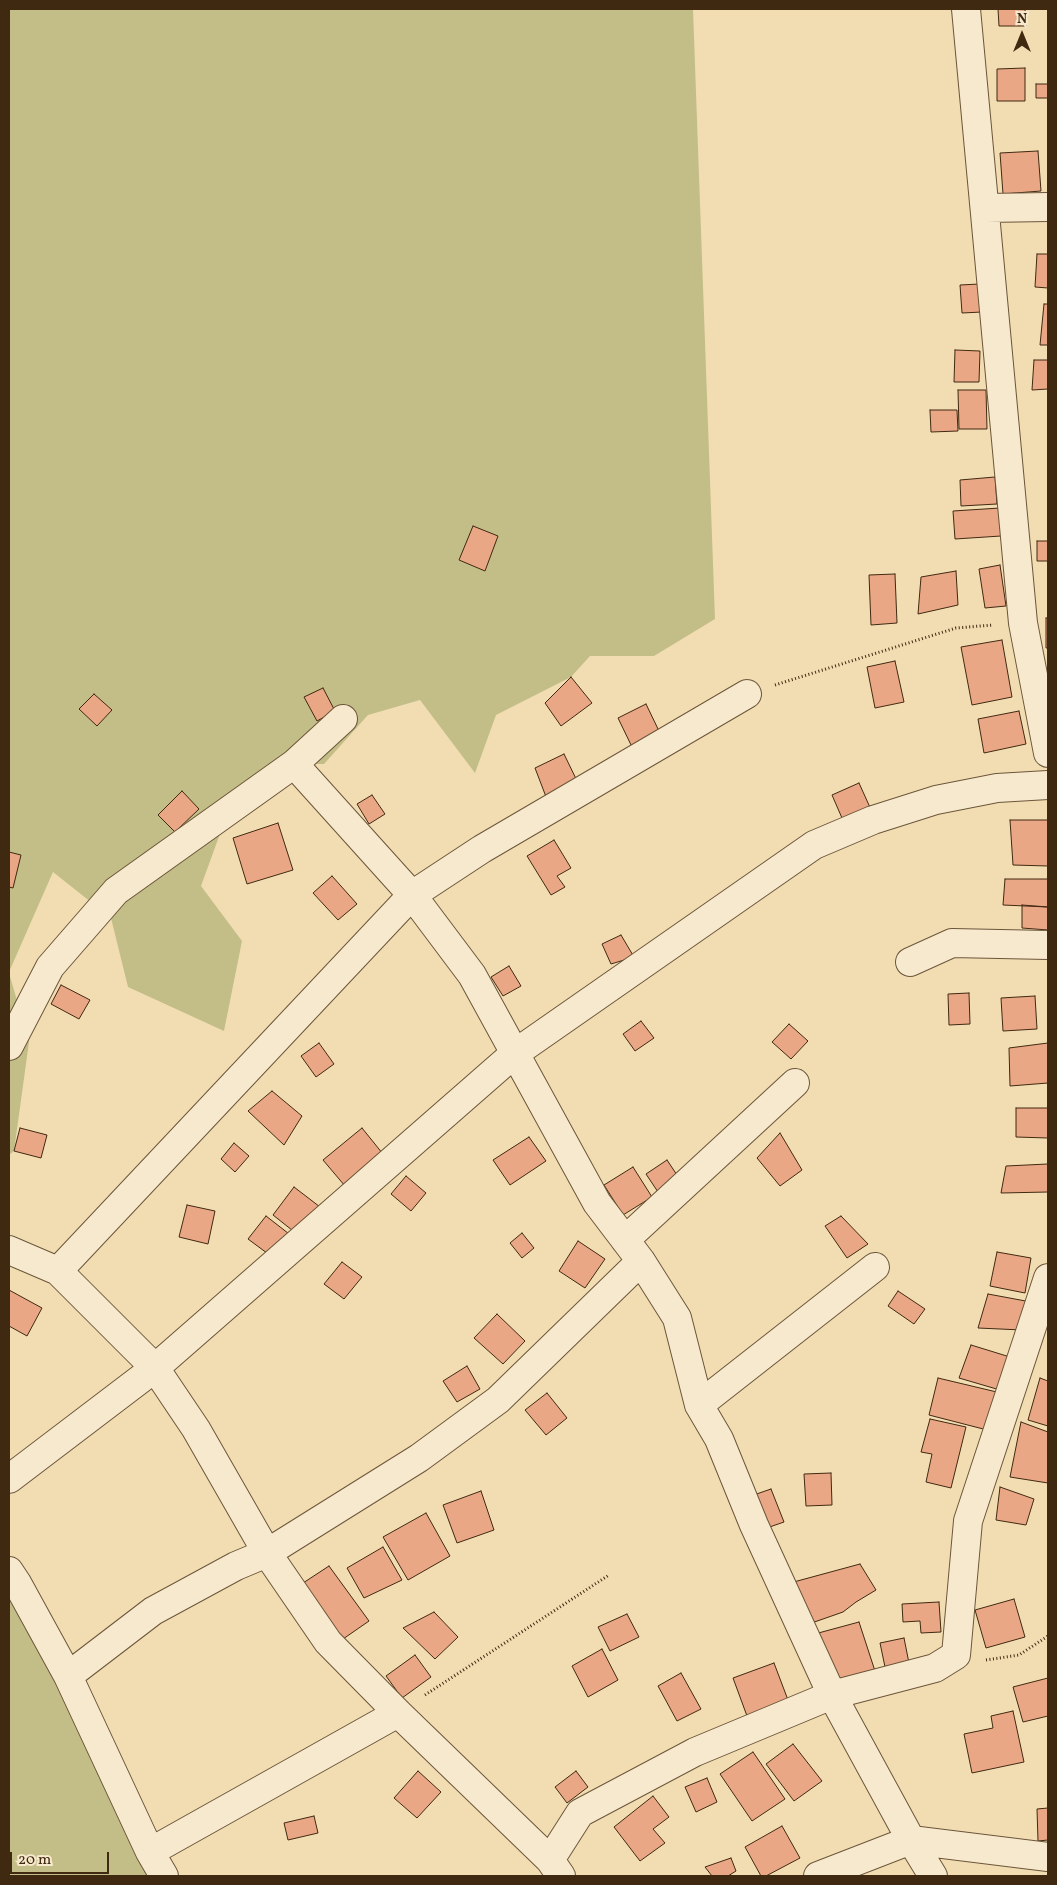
<!DOCTYPE html>
<style>
body{margin:0}
#map{position:relative;width:1057px;height:1885px;overflow:hidden;background:#f2ddb3;font-family:Vollkorn,serif}
canvas{display:block}
.frame{position:absolute;inset:0;border:10px solid #402911;pointer-events:none}
.north{position:absolute;left:997px;top:10px;width:50px;height:50px;-webkit-text-stroke:4px #f7e9ce;paint-order:stroke;rotate:0deg;font-size:14px;font-weight:700;line-height:20px;text-align:center;color:#402911}
.north::after{content:'';display:block;margin:auto;width:18px;height:22px;background:#402911;clip-path:polygon(50% 0,100% 100%,50% 72%,0 100%)}
.scale{position:absolute;left:10px;top:1852px;width:99px;height:22px;box-sizing:border-box;border:2px solid #402911;border-top:0;padding-left:6px;font-size:15px;line-height:18px;white-space:nowrap;color:#402911;-webkit-text-stroke:4px #f7e9ce;paint-order:stroke}
</style>
<div id="map">
<canvas width="1057" height="1885"></canvas>
<div class="frame"></div>
<div class="north">N</div>
<div class="scale">20 m</div>
</div>
<script>
const c = document.querySelector('canvas').getContext('2d');
c.lineJoin = 'round';
function paint(path, color) {
  c.fillStyle = color;
  c.fill(path, 'evenodd');
}
function shape(rows) {
  const path = new Path2D();
  for (const r of rows) {
    path.moveTo(r[0], r[1]);
    for (let i = 2; i < r.length; i += 2) path.lineTo(r[i], r[i + 1]);
  }
  return path;
}
function trace(path, color, width, dash) {
  c.strokeStyle = color;
  c.lineWidth = width;
  c.lineCap = dash ? 'butt' : 'round';
  c.setLineDash(dash || []);
  c.stroke(path);
}
paint(shape([
 [9,9,693,9,715,619,654,656,590,656,571,677,496,715,475,773,420,700,368,715,324,764,271,764,237,787,201,886,242,941,224,1031,128,987,111,918,53,872,9,972],
 [9,973,29,1042,14,1151,9,1155],
 [9,1584,152,1876,9,1876]
]), '#c3be87');
const building = shape([
 [998,9,1025,9,1026,26,999,26,998,9],
 [1025,68,1025,101,997,101,997,69,1025,68],
 [1036,84,1048,84,1048,98,1036,98,1036,84],
 [1038,151,1041,191,1003,194,1000,153,1038,151],
 [1037,254,1048,254,1048,288,1035,287,1037,254],
 [980,284,982,312,962,313,960,285,980,284],
 [1044,304,1048,304,1048,345,1040,345,1044,304],
 [955,350,980,351,979,382,954,382,955,350],
 [1034,360,1048,360,1048,389,1032,390,1034,360],
 [958,390,986,390,987,429,959,429,958,390],
 [930,410,957,410,958,431,931,432,930,410],
 [995,477,997,504,961,506,960,480,995,477],
 [1000,508,1001,536,955,539,953,511,1000,508],
 [473,526,498,536,485,571,459,560,473,526],
 [1037,541,1048,541,1048,561,1037,561,1037,541],
 [1000,565,1006,606,985,608,979,569,1000,565],
 [956,571,958,605,918,614,921,577,956,571],
 [895,574,897,623,871,625,869,575,895,574],
 [1046,618,1048,618,1048,648,1046,648,1046,618],
 [1002,640,1012,697,972,705,961,647,1002,640],
 [895,661,904,702,875,708,867,667,895,661],
 [571,677,592,703,561,726,545,703,571,677],
 [323,688,335,711,317,721,304,697,323,688],
 [94,694,112,710,97,726,79,709,94,694],
 [646,704,659,731,633,749,618,718,646,704],
 [1019,711,1026,744,984,753,978,719,1019,711],
 [564,754,580,787,548,802,535,768,564,754],
 [859,783,873,814,845,825,832,795,859,783],
 [182,791,199,809,175,832,158,815,182,791],
 [372,795,385,814,369,824,357,804,372,795],
 [1010,820,1048,820,1048,866,1013,865,1010,820],
 [278,823,293,870,247,884,233,838,278,823],
 [554,840,571,868,557,876,565,887,551,895,527,856,554,840],
 [9,852,21,855,13,888,9,887,9,852],
 [332,876,357,904,338,920,313,893,332,876],
 [1005,879,1048,879,1048,907,1003,905,1005,879],
 [1022,905,1048,907,1048,930,1022,928,1022,905],
 [621,935,634,957,611,964,602,944,621,935],
 [509,966,521,986,503,996,491,977,509,966],
 [61,985,90,1000,79,1019,51,1004,61,985],
 [969,993,970,1024,949,1025,948,994,969,993],
 [1035,996,1037,1029,1003,1031,1001,998,1035,996],
 [641,1021,654,1038,635,1051,623,1034,641,1021],
 [789,1024,808,1041,791,1059,772,1042,789,1024],
 [319,1043,334,1064,316,1077,301,1056,319,1043],
 [1048,1043,1048,1083,1010,1086,1009,1048,1048,1043],
 [272,1091,302,1116,284,1145,248,1111,272,1091],
 [1016,1108,1048,1108,1048,1138,1016,1137,1016,1108],
 [20,1128,47,1135,41,1158,14,1151,20,1128],
 [362,1128,383,1154,345,1186,323,1160,362,1128],
 [780,1133,802,1170,780,1186,757,1158,780,1133],
 [529,1137,546,1161,510,1185,493,1160,529,1137],
 [234,1143,249,1156,235,1172,221,1159,234,1143],
 [667,1160,679,1178,658,1192,646,1174,667,1160],
 [1048,1164,1048,1192,1001,1193,1006,1166,1048,1164],
 [633,1167,652,1197,623,1215,604,1185,633,1167],
 [406,1176,426,1193,411,1211,391,1194,406,1176],
 [294,1187,324,1210,302,1238,273,1215,294,1187],
 [187,1205,215,1211,208,1244,179,1237,187,1205],
 [266,1216,293,1237,275,1259,248,1239,266,1216],
 [841,1216,868,1244,847,1258,825,1226,841,1216],
 [522,1233,534,1248,522,1258,510,1243,522,1233],
 [578,1241,605,1259,585,1288,559,1271,578,1241],
 [997,1252,1031,1258,1025,1293,990,1286,997,1252],
 [342,1262,362,1277,344,1299,324,1284,342,1262],
 [9,1290,42,1308,27,1336,9,1326,9,1290],
 [898,1291,925,1309,914,1324,888,1306,898,1291],
 [988,1294,1031,1302,1022,1330,978,1328,988,1294],
 [497,1314,525,1341,503,1364,474,1338,497,1314],
 [971,1345,1010,1357,1000,1390,959,1378,971,1345],
 [467,1366,480,1389,457,1402,443,1381,467,1366],
 [938,1378,1001,1393,991,1431,929,1415,938,1378],
 [1040,1378,1048,1381,1048,1426,1028,1420,1040,1378],
 [547,1393,567,1418,546,1435,525,1410,547,1393],
 [930,1419,966,1427,951,1488,926,1482,932,1454,921,1452,930,1419],
 [1021,1422,1048,1432,1048,1483,1010,1477,1021,1422],
 [831,1473,832,1505,806,1506,804,1474,831,1473],
 [1000,1487,1034,1499,1026,1525,996,1520,1000,1487],
 [771,1489,784,1522,761,1530,748,1497,771,1489],
 [481,1491,494,1530,457,1543,443,1505,481,1491],
 [426,1513,450,1556,408,1580,383,1537,426,1513],
 [383,1547,402,1580,364,1598,347,1568,383,1547],
 [860,1564,876,1590,856,1602,843,1612,803,1626,790,1583,860,1564],
 [329,1566,369,1621,343,1639,300,1585,329,1566],
 [1014,1599,1025,1637,986,1648,975,1610,1014,1599],
 [939,1602,941,1632,921,1633,920,1621,903,1622,902,1604,939,1602],
 [434,1612,458,1637,435,1659,403,1628,434,1612],
 [627,1614,639,1637,610,1651,598,1627,627,1614],
 [859,1622,875,1671,827,1682,811,1635,859,1622],
 [904,1638,909,1663,885,1667,880,1643,904,1638],
 [602,1649,618,1680,588,1697,572,1666,602,1649],
 [415,1655,431,1677,402,1698,386,1676,415,1655],
 [774,1663,788,1700,747,1716,733,1678,774,1663],
 [681,1673,701,1709,677,1721,658,1686,681,1673],
 [1048,1678,1048,1716,1023,1722,1013,1687,1048,1678],
 [1013,1711,1024,1762,972,1773,964,1734,993,1728,991,1716,1013,1711],
 [793,1744,822,1781,794,1801,766,1764,793,1744],
 [753,1752,785,1799,752,1821,720,1774,753,1752],
 [418,1771,441,1792,417,1818,394,1798,418,1771],
 [576,1771,588,1787,567,1803,555,1787,576,1771],
 [707,1778,717,1802,696,1812,685,1787,707,1778],
 [653,1796,669,1817,653,1829,665,1843,640,1861,614,1827,653,1796],
 [1048,1808,1048,1840,1038,1841,1037,1809,1048,1808],
 [314,1816,318,1833,288,1840,284,1823,314,1816],
 [782,1826,800,1858,766,1876,761,1876,745,1847,782,1826],
 [731,1858,736,1871,728,1876,712,1876,705,1867,731,1858]
]);
paint(building, '#e9a785');
trace(building, '#402911', 1);
const minor = shape([
 [966,9,1023,623,1048,753],
 [986,208,1048,207],
 [294,764,412,895,472,975,597,1203,641,1261,677,1318,699,1405,719,1439,754,1525,832,1695,911,1840,933,1876],
 [910,962,952,943,1048,945],
 [9,1046,50,967,116,891,294,764,343,719],
 [625,1240,795,1083],
 [9,1250,58,1271,155,1368,196,1429,267,1553,328,1642,398,1713,550,1860,561,1876],
 [58,1271,412,895,482,849,747,694],
 [699,1405,875,1267],
 [9,1479,155,1368,514,1054,814,845,873,820,936,800,997,788,1048,785],
 [9,1571,17,1583,68,1676,150,1852,164,1876],
 [68,1676,153,1611,236,1566,267,1553,419,1458,498,1400,641,1261],
 [150,1852,398,1713],
 [550,1860,580,1813,695,1752,832,1695,935,1668,956,1655,968,1521,1048,1278],
 [818,1876,911,1840,1048,1857]
]);
trace(minor, '#6c563a', 30);
trace(shape([
 [775,685,956,628,993,625],
 [986,1660,1019,1655,1048,1636],
 [425,1695,609,1575]
]), '#402911', 3, [1, 2.5]);
trace(minor, '#f7e9ce', 28);
</script>
